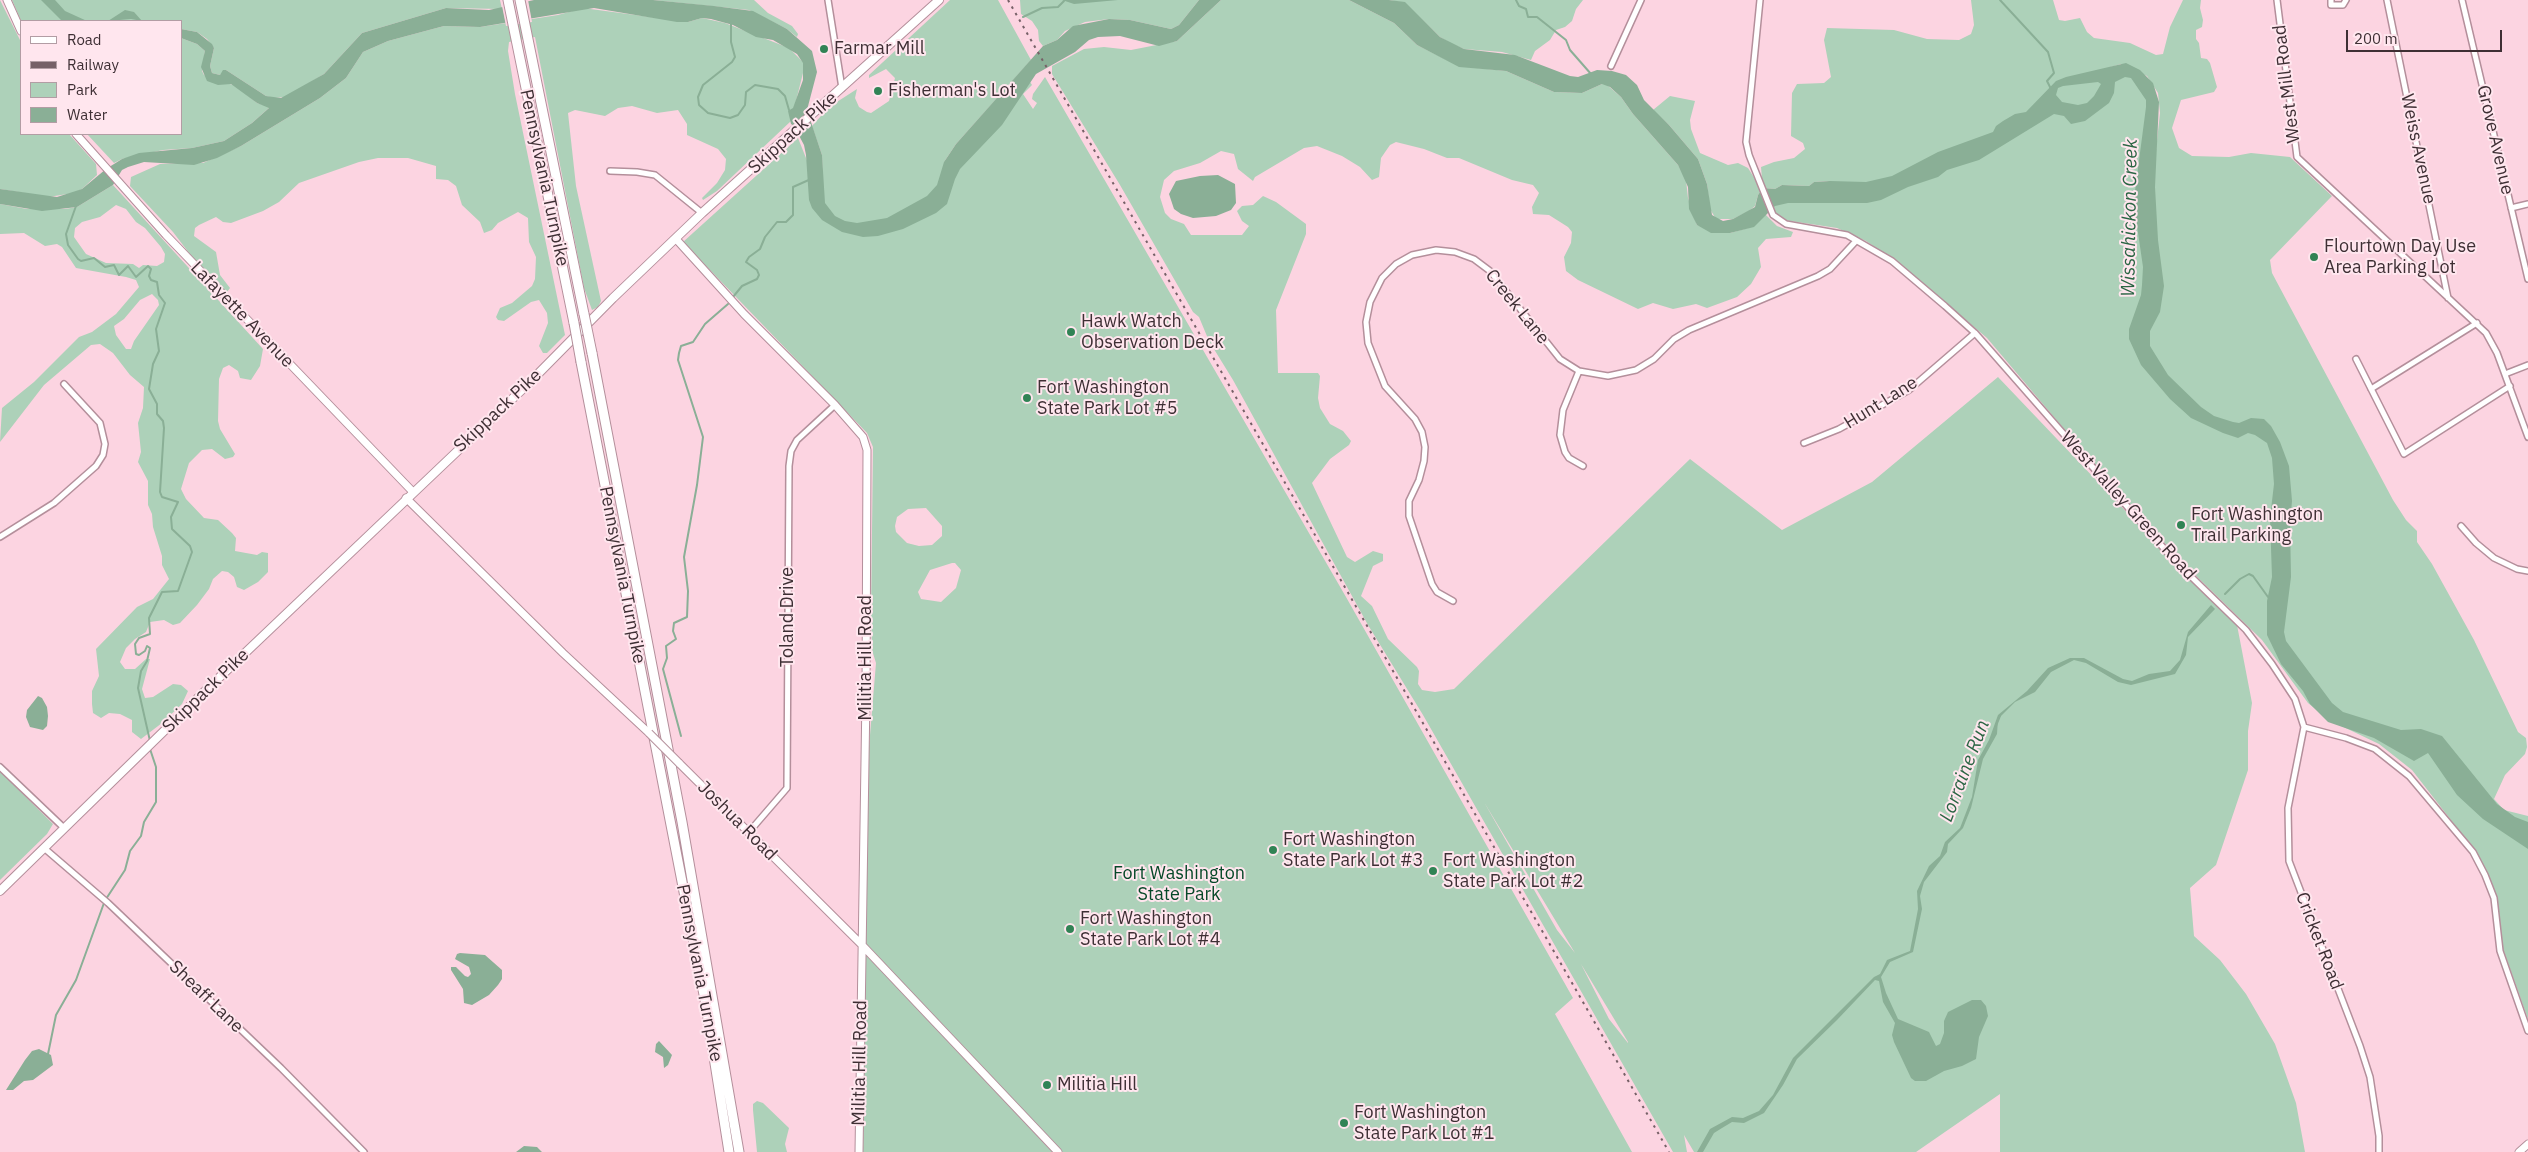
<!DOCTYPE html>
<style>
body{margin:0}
#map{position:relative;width:2528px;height:1152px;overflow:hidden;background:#fcd4e1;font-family:"IBM Plex Sans",sans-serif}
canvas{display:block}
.legend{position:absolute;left:20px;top:20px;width:162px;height:115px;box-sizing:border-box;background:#ffe6ee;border:1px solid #b29da4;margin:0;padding:6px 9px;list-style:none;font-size:15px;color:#3e2f34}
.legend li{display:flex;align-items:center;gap:10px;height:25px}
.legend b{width:25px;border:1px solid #b29da4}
.scale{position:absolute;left:2346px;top:30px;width:156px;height:22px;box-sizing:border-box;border:2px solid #3e2f34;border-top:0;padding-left:6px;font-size:15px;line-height:18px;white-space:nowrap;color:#3e2f34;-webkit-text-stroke:4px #ffe6ee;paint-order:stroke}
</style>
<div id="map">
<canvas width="2528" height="1152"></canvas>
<ul class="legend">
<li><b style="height:6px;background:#fff"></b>Road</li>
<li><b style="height:6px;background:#766067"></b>Railway</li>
<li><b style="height:14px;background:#add1b9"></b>Park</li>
<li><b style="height:14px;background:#8aaf96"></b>Water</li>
</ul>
<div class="scale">200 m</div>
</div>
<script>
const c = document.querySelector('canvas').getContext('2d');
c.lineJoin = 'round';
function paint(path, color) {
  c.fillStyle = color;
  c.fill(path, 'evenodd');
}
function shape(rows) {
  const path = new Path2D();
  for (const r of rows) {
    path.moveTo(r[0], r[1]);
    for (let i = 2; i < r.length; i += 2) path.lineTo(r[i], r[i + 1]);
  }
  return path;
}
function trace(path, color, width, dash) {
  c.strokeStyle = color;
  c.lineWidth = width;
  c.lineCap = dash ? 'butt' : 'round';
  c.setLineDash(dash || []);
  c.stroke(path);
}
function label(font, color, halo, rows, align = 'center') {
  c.font = font + ' "IBM Plex Sans",sans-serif';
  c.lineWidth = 4;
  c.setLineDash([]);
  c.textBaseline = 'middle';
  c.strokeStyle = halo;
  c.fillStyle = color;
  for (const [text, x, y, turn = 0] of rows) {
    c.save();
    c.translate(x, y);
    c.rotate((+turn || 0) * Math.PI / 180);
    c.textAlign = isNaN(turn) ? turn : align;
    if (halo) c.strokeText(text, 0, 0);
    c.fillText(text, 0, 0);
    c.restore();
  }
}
paint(shape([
 [0,0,21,42,21,134,69,134,96,164,97,175,82,189,74,193,48,197,0,189],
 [12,0,500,0,502,9,446,8,362,33,324,74,286,97,274,98,266,96,226,70,220,75,212,73,210,66,214,48,207,39,197,32,181,29,181,21,21,21],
 [653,0,754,0,768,13,792,26,798,34,797,37,787,29,749,10],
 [950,0,998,0,1031,60,956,144,944,162,1025,74,1032,85,1023,94,1033,109,1037,103,1032,99,1033,94,1045,77,1346,597,1573,998,1555,1014,1632,1152,863,1152,868,759,876,663,872,650,871,615,873,447,867,433,683,242,798,138,808,163,823,194,822,155,812,126,829,107,857,89,855,98,859,107,867,112,871,113,889,101,895,78,886,69,869,78,869,75],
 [926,508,942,526,942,536,932,545,919,546,907,543,896,532,895,526,897,517,908,509],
 [952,563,955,563,961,570,956,588,941,602,921,599,918,592,930,570],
 [1020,0,1199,0,1179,25,1171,29,1130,20,1109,19,1085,22,1065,31,1057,40,1043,46,1039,41,1038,30,1032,21,1021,14],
 [1221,0,1349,0,1394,23,1417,45,1459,66,1506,71,1554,92,1582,93,1602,84,1606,84,1621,97,1633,114,1678,165,1686,180,1688,198,1697,225,1730,233,1748,228,1760,220,1765,214,1777,226,1793,232,1791,237,1766,239,1758,248,1761,267,1751,284,1737,297,1707,308,1696,304,1673,309,1653,303,1638,309,1578,280,1566,271,1564,257,1571,243,1572,232,1568,227,1549,215,1533,214,1532,207,1539,193,1533,185,1512,180,1459,158,1447,158,1424,149,1396,142,1390,145,1381,158,1379,177,1372,180,1360,167,1342,156,1317,146,1304,148,1255,177,1253,181,1238,169,1234,154,1221,151,1200,163,1174,171,1164,180,1160,197,1165,213,1171,219,1184,224,1191,235,1242,235,1249,226,1242,221,1237,211,1242,206,1253,205,1263,196,1276,202,1306,224,1306,234,1276,310,1278,373,1318,373,1320,376,1318,398,1320,408,1330,424,1343,431,1351,441,1349,445,1330,459,1312,483,1347,557,1355,562,1373,551,1383,554,1383,561,1373,566,1361,596,1372,606,1388,639,1417,667,1419,671,1418,684,1422,690,1435,692,1454,689,1690,459,1782,530,1872,482,1998,377,2175,563,2237,625,2252,703,2248,731,2248,770,2216,865,2190,888,2194,936,2220,960,2246,994,2275,1044,2296,1103,2305,1152,2000,1152,2000,1094,1916,1152,1694,1152,1684,1135,1687,1152,1673,1152,1423,715,1368,625,1233,380,1209,341,1199,317,1193,312,1120,185,1052,74,1052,66,1084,49,1104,47,1131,50,1177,41],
 [1484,802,1575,953,1557,930],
 [1581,964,1628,1042,1628,1043,1609,1019],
 [1389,0,1583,0,1576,9,1572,21,1565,27,1556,30,1550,40,1535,51,1531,60,1502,52,1464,49,1452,44,1440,37,1405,3],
 [1971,0,2053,0,2059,20,2065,21,2080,18,2087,32,2094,38,2130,43,2156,55,2163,54,2170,27,2183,0,2201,0,2200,8,2203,20,2202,27,2196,30,2196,39,2199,43,2201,58,2207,59,2210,63,2217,87,2214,92,2181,100,2172,128,2179,148,2192,156,2229,157,2251,153,2290,157,2332,196,2270,260,2272,273,2393,500,2406,520,2417,531,2417,542,2432,564,2474,640,2518,732,2526,738,2527,747,2525,754,2505,775,2494,799,2504,810,2528,816,2528,1019,2502,946,2496,897,2475,851,2412,770,2379,744,2329,720,2308,703,2262,640,2188,568,2119,494,1987,338,1901,265,1866,241,1837,228,1777,219,1770,201,1830,181,1814,182,1809,186,1782,185,1775,189,1763,188,1758,195,1755,206,1749,211,1733,219,1716,219,1710,209,1707,184,1698,159,1669,125,1653,110,1670,96,1695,101,1690,120,1691,129,1700,153,1728,165,1738,163,1748,168,1757,182,1762,179,1761,167,1774,162,1794,158,1805,149,1803,143,1791,136,1792,93,1797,84,1824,83,1831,77,1824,40,1827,28,1894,30,1927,39,1959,40,1971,34,1974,25],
 [2121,64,2147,76,2158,93,2160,113,2155,159,2151,89,2128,71,2101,70],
 [583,8,688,22,702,18,725,23,789,48,803,62,804,69,791,121,717,191,703,200,702,198,717,183,725,170,726,159,718,149,687,135,687,124,678,110,657,113,632,106,618,108,605,116,575,110,568,113,576,186,601,301,598,307,592,310,584,288,535,37,509,42,508,51,515,94,565,335,547,353,543,353,539,346,548,323,547,313,539,300,531,302,504,321,498,320,496,317,500,308,512,303,532,286,535,279,536,257,529,242,528,218,518,212,498,223,492,230,484,233,480,222,462,205,456,186,448,180,436,179,436,166,408,158,378,158,359,162,299,183,279,202,263,211,231,223,223,222,216,217,199,225,195,228,194,236,216,252,220,275,230,288,227,292,223,291,199,266,173,232,130,186,131,177,160,164,203,163,241,146,320,98,346,78,363,52,388,41,444,26,480,27,558,15],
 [181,38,197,44,205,51,202,71,204,75,236,86,257,103,270,107,252,123,224,141,192,148,163,150,122,159,114,163,87,134,181,134],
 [113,185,263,349,260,366,251,380,240,378,238,371,229,365,223,368,219,379,218,421,220,429,235,454,233,457,225,459,212,449,202,450,189,463,181,489,186,499,204,518,218,520,232,533,236,538,235,551,257,555,262,552,268,553,268,572,258,582,244,590,237,587,234,577,228,572,222,571,213,579,209,589,197,605,180,623,173,625,164,620,150,622,146,632,135,639,126,648,120,662,125,669,135,669,146,659,150,659,142,689,145,698,153,697,173,684,181,685,188,691,182,704,162,723,141,739,132,732,132,720,120,714,109,713,101,718,93,713,92,704,92,691,99,676,96,649,137,607,153,599,169,579,162,565,162,556,153,527,152,514,148,505,148,481,138,462,141,452,138,423,143,408,144,387,130,375,113,353,100,344,91,345,44,385,0,442,2,408,34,382,79,337,92,332,116,314,139,287,136,280,126,277,76,268,62,247,57,244,45,246,24,233,0,234,0,204,27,209,65,209,77,207],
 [116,205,126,209,136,222,145,228,161,247,165,254,164,262,157,266,143,265,139,268,133,264,106,263,86,254,74,237,75,228,82,222,100,217],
 [152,294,158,300,159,305,134,341,131,349,126,349,116,335,114,326,124,319,140,300],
 [0,771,53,824,47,834,0,880],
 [757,1101,763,1103,789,1128,785,1144,787,1152,757,1152,753,1110,753,1104]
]), '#add1b9');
paint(shape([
 [41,0,55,0,65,11,87,21,62,21],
 [534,0,653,0,714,6,753,11,787,29,812,51,817,72,807,110,822,155,825,203,835,216,845,221,857,223,887,218,927,196,937,185,944,162,956,144,1043,46,1057,40,1073,26,1109,19,1130,20,1171,29,1179,25,1199,0,1221,0,1177,41,1159,46,1120,36,1098,37,1089,40,1075,52,1036,74,1002,125,960,169,955,179,947,204,936,213,903,229,878,236,863,237,842,232,822,220,812,208,809,200,806,155,804,145,794,126,791,124,788,111,793,108,803,80,803,63,797,54,773,40,756,37,733,25,711,19,702,18,688,22,677,22,594,8,480,27,444,26,388,41,363,52,346,78,320,98,241,146,217,158,194,165,144,162,128,167,122,170,113,185,77,207,42,211,0,204,0,189,57,197,82,189,106,169,122,159,139,153,192,148,224,141,252,123,269,108,257,103,231,84,218,85,207,81,201,67,205,51,197,44,181,38,181,29,197,32,212,44,214,48,210,66,212,73,220,75,223,70,226,70,266,96,281,98,324,74,362,33,446,8,489,10],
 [1062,0,1118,0,1074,4],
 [1349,0,1389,0,1405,2,1440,37,1464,49,1515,55,1570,76,1578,77,1597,70,1612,71,1626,75,1637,85,1644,100,1669,125,1698,159,1707,184,1712,215,1723,221,1733,219,1755,207,1758,195,1763,188,1775,189,1782,185,1809,186,1814,182,1830,181,1866,182,1892,176,1938,152,1993,132,1996,126,2003,121,2015,114,2026,112,2056,81,2066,77,2126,63,2140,70,2153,83,2159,102,2155,187,2158,240,2164,286,2160,312,2150,331,2150,346,2168,375,2201,407,2214,416,2233,422,2239,423,2251,418,2264,419,2271,426,2280,442,2289,466,2292,501,2290,523,2291,577,2284,632,2286,641,2332,703,2343,712,2401,730,2421,729,2442,736,2497,804,2515,817,2528,822,2528,849,2483,819,2457,795,2428,753,2414,761,2374,738,2328,722,2310,704,2303,691,2281,664,2267,635,2267,601,2272,577,2270,518,2274,484,2272,458,2267,443,2255,435,2248,433,2238,438,2223,433,2191,418,2170,399,2141,365,2129,339,2129,329,2141,295,2142,285,2143,267,2135,212,2135,191,2146,107,2146,100,2131,78,2125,77,2115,82,2114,93,2109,103,2085,121,2071,124,2064,116,2054,114,1979,160,1947,170,1938,177,1908,187,1881,200,1867,203,1788,203,1775,206,1754,227,1730,233,1711,233,1697,225,1689,209,1688,187,1678,165,1633,114,1621,97,1610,87,1602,84,1582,93,1554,92,1506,71,1459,67,1417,45,1394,23],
 [2098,82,2101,84,2094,96,2087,103,2078,105,2062,102,2056,95,2058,88,2063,86],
 [125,10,134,12,142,21,131,19,108,21],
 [1218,175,1235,184,1236,203,1231,210,1216,216,1193,218,1181,214,1174,209,1169,194,1176,181,1200,176],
 [2211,605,2215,609,2188,637,2186,655,2175,674,2131,685,2118,682,2086,663,2074,660,2051,672,2035,692,2015,702,1998,719,1997,734,1983,759,1971,808,1963,828,1948,844,1947,852,1924,882,1920,896,1922,909,1913,952,1890,962,1881,977,1886,993,1898,1019,1929,1032,1936,1046,1940,1044,1944,1033,1944,1021,1948,1012,1972,1000,1981,1000,1986,1006,1988,1016,1979,1037,1976,1059,1962,1066,1944,1071,1926,1081,1915,1081,1911,1078,1894,1042,1892,1035,1895,1023,1883,1002,1879,981,1875,980,1837,1020,1797,1059,1783,1085,1764,1113,1744,1123,1732,1122,1722,1128,1714,1133,1703,1152,1697,1152,1710,1129,1732,1117,1743,1118,1759,1111,1773,1095,1793,1058,1874,977,1880,974,1887,960,1910,951,1918,909,1917,891,1929,866,1940,856,1945,842,1960,828,1972,797,1978,760,1989,740,1998,715,2027,691,2048,668,2070,658,2084,658,2123,679,2132,681,2149,674,2170,671,2180,660,2188,632],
 [38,696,42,698,47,707,48,716,47,726,43,730,30,727,26,717,27,710],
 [460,953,485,955,502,970,502,979,498,985,489,995,472,1005,464,1003,463,989,451,970,451,967,456,967,465,976,468,977,471,974,469,967,455,959,457,954],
 [659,1041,672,1055,668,1065,664,1068,663,1057,655,1052,656,1044],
 [39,1049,51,1055,53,1065,33,1080,24,1081,13,1090,6,1090,25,1060,32,1051],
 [524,1146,537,1147,542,1152,516,1152]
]), '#8aaf96');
paint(shape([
 [528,0,532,22,506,26,502,6]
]), '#fcd4e1');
trace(shape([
 [1516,0,1519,6,1526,9,1528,17,1537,17,1566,40,1570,50,1591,74],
 [2000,0,2048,52,2054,73,2047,81,2051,89],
 [1023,17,1042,8,1058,7,1064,1],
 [731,22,731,42,735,57,732,62,703,85,698,97,699,105,708,113,730,118,738,115,745,105,746,92,755,85,778,89,785,96,789,110],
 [76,206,66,234,68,245,78,259,81,261,94,258,105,267,114,265,119,275,128,266,136,277,148,266,151,269,149,276,151,280,157,282,159,295,165,303,156,329,159,351,153,364,149,389,157,404,157,414,163,421,164,428,160,492,162,497,178,502,171,517,172,529,190,546,192,552,178,591,162,592,149,618,150,634,139,638,135,644,136,654,139,655,145,651,147,646,150,648,147,661,141,671,138,688,150,741],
 [733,297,742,286,757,279,759,275,757,270,746,262,749,257,760,249,765,237,777,222,786,222,793,215,793,187,811,179],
 [2225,594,2240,579,2249,574,2253,576,2268,597],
 [1996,726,2000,716],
 [681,736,663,669,667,658,666,646,676,639,673,631,674,623,687,617,688,591,684,557,697,485,703,437,678,360,679,353,681,346,693,342,705,324,728,304],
 [106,899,125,870,130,851,141,836,144,822,156,802,156,767,150,749],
 [48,1054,56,1015,76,980,104,903]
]), '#8aaf96', 2);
const street = shape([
 [828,0,842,88],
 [1760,0,1746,142,1749,155,1773,215,1786,224,1847,235,1892,261,1945,306,1975,333,2175,561,2246,630,2272,664,2295,699,2304,727,2346,738,2375,749,2409,776,2473,852,2485,875,2494,898,2500,951,2528,1031],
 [2277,0,2297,157,2486,333,2497,353,2528,437],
 [2331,0,2331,5,2343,5,2346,0],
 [2387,0,2448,298],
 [2462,0,2528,279],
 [1611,66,1641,0],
 [610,171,637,172,655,175,702,213],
 [2511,208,2528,204],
 [2356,359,2404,454,2510,386],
 [1579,371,1563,410,1560,435,1565,452,1569,458,1583,466],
 [2505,374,2528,365],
 [2371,389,2477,323],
 [1804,443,1839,429,1909,390,1975,333],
 [2461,526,2476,543,2494,558,2517,569,2528,571],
 [0,537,54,503,96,466,103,455,105,444,100,423,64,384],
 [1453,601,1437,592,1432,584,1409,516,1409,501,1419,480,1424,461,1425,447,1422,432,1415,419,1385,386,1368,343,1366,322,1370,302,1382,278,1396,264,1412,255,1436,250,1455,252,1474,259,1490,271,1560,359,1579,371,1608,376,1636,370,1654,359,1674,339,1689,330,1818,276,1830,269,1856,241],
 [2304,727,2288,808,2289,861,2360,1046,2370,1077,2379,1136,2379,1152],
 [0,767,64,828],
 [749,832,787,788,789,466,791,451,797,440,835,405],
 [44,848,108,903,281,1068,364,1152]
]);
const secondary = shape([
 [7,0,21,31],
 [76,134,166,235,413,492],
 [676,239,744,314,835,405,863,437,867,450,866,695,859,1152],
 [406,498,563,653,649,733],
 [679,763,862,945,1058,1152],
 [2519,1152,2528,1144]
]);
const primary = shape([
 [0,891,204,692,529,383,613,298,702,213,939,0]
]);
const highway = shape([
 [508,0,574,323],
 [520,0,584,314],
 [592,353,682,822,739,1152],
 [581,362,705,1000,729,1152]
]);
trace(street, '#b48f9b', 8);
trace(secondary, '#b48f9b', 9);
trace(primary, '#b48f9b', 10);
trace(highway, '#b48f9b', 11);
trace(street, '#fff', 5);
trace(secondary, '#fff', 7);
trace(primary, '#fff', 8);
trace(highway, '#fff', 9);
trace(shape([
 [1008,0,1669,1152]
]), '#766067', 2, [2.5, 5]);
const secondaryBridge = shape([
 [649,733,679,763]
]);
const highwayBridge = shape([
 [584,314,592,353],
 [574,323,581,362]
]);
trace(secondaryBridge, '#b48f9b', 9, []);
trace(highwayBridge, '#b48f9b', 11, []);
trace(secondaryBridge, '#fff', 7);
trace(highwayBridge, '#fff', 9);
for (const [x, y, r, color] of [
 [824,49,5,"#318355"],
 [878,91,5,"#318355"],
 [2314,257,5,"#318355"],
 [1071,332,5,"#318355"],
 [1027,398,5,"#318355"],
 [2181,525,5,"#318355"],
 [1273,850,5,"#318355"],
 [1433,871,5,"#318355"],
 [1070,929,5,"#318355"],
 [1047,1085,5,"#318355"],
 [1344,1123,5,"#318355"]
]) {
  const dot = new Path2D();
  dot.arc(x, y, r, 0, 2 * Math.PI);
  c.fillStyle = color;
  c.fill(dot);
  trace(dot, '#ffe6ee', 2);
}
label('18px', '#3e2f34', '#ffe6ee', [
 ["Farmar Mill",834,49],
 ["Fisherman's Lot",888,91],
 ["Flourtown Day Use",2324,247],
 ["Area Parking Lot",2324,268],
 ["Hawk Watch",1081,322],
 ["Observation Deck",1081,343],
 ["Fort Washington",1037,388],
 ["State Park Lot #5",1037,409],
 ["Fort Washington",2191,515],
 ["Trail Parking",2191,536],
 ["Fort Washington",1283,840],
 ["State Park Lot #3",1283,861],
 ["Fort Washington",1443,861],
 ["State Park Lot #2",1443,882],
 ["Fort Washington",1080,919],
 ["State Park Lot #4",1080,940],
 ["Militia Hill",1057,1085],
 ["Fort Washington",1354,1113],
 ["State Park Lot #1",1354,1134]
], 'left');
label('18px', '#3e2f34', '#ffe6ee', [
 ["West Mill Road",2287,84,-97],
 ["Skippack Pike",793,133,-42],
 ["Grove Avenue",2495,140,77],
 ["Weiss Avenue",2418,149,78],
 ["Pennsylvania Turnpike",544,178,78],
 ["Creek Lane",1517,307,51],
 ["Lafayette Avenue",242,315,46],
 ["Hunt Lane",1881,403,-32],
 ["Skippack Pike",498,411,-43],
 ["West Valley Green Road",2128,506,48],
 ["Pennsylvania Turnpike",622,575,79],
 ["Toland Drive",788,617,-90],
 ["Militia Hill Road",866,658,-90],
 ["Skippack Pike",206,691,-44],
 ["Joshua Road",737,821,45],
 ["Cricket Road",2319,941,69],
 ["Pennsylvania Turnpike",699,973,79],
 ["Sheaff Lane",206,997,44],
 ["Militia Hill Road",860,1063,-89]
]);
label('18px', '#064828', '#ffe6ee', [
 ["Fort Washington",1179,874],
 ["State Park",1179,895]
]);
label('italic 19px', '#2a6543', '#ffe6ee', [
 ["Wissahickon Creek",2130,218,-89],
 ["Lorraine Run",1965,771,-69]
]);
</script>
